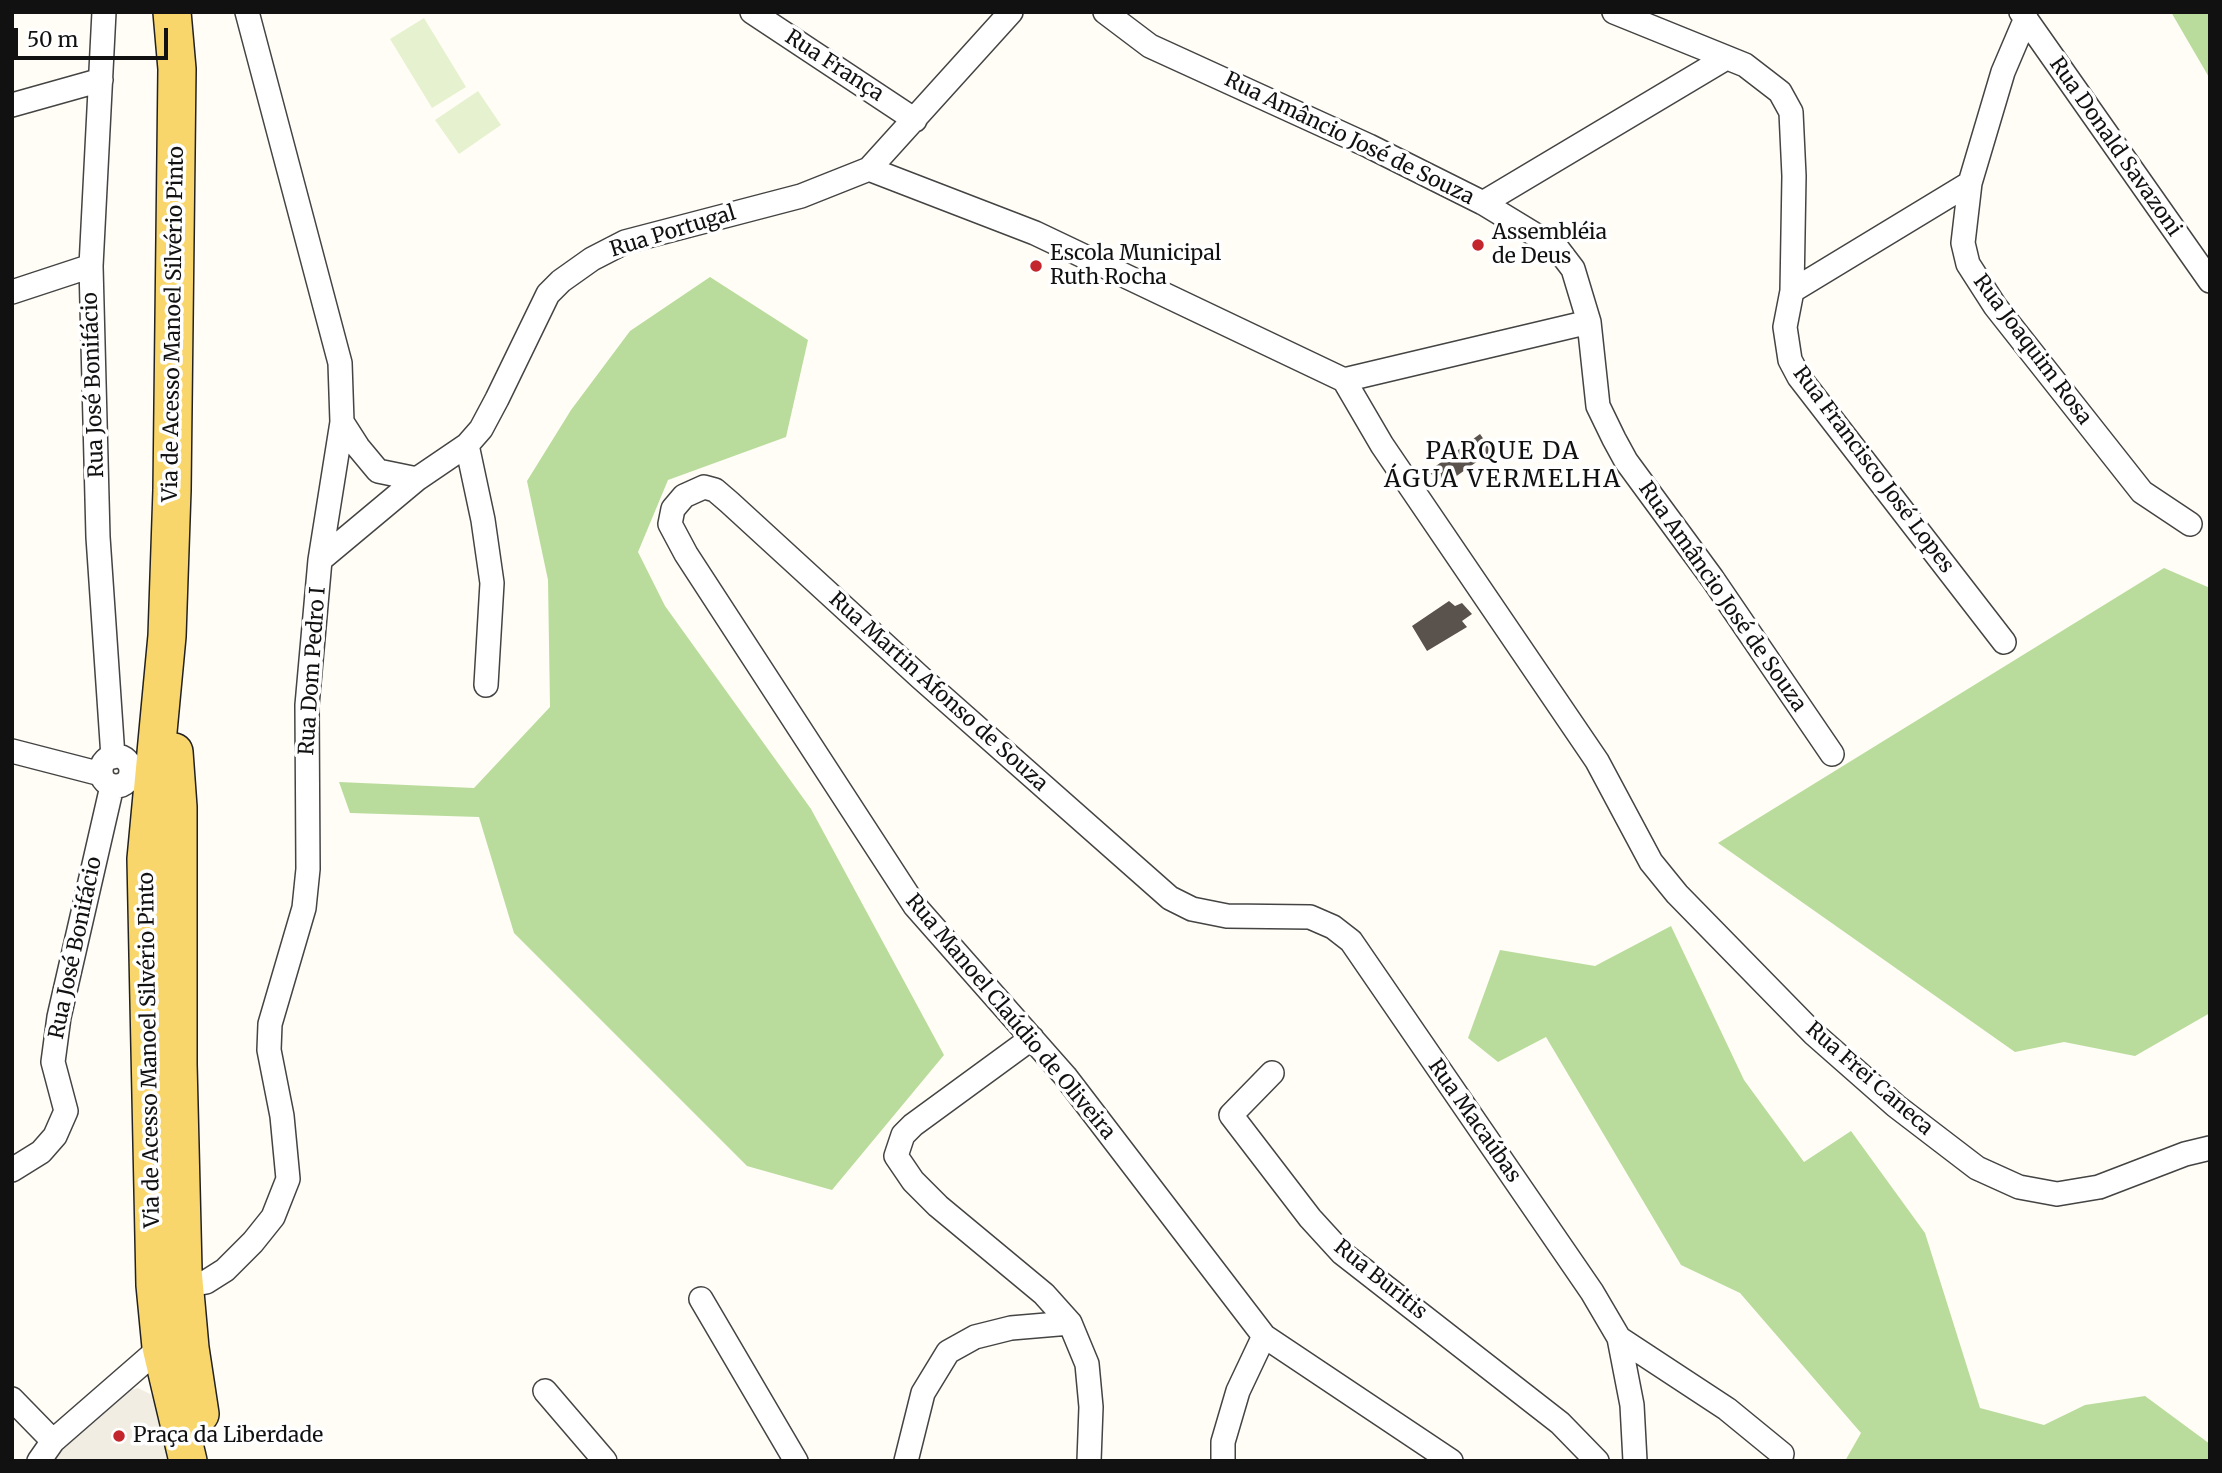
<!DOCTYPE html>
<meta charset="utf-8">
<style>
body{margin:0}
#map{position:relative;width:2222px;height:1473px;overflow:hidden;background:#fffdf5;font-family:Merriweather,serif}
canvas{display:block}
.frame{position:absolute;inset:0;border:14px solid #111;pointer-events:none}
.scale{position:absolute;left:14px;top:28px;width:154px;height:32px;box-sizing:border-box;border:4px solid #111;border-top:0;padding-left:9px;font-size:21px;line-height:24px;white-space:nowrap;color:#111;-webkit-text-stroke:5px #fff;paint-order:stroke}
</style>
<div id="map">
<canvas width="2222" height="1473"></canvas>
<div class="frame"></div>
<div class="scale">50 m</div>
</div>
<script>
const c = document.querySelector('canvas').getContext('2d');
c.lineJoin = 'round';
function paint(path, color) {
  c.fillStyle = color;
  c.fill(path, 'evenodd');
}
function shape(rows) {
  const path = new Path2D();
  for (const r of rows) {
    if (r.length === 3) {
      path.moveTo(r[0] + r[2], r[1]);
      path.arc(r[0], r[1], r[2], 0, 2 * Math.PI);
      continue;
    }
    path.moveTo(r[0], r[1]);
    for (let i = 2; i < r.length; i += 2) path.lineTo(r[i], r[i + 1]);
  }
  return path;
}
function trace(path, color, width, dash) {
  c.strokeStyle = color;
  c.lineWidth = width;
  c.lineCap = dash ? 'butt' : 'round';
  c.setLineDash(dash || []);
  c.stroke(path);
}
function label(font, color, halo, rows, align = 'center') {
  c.font = font + ' Merriweather,serif';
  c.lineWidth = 7;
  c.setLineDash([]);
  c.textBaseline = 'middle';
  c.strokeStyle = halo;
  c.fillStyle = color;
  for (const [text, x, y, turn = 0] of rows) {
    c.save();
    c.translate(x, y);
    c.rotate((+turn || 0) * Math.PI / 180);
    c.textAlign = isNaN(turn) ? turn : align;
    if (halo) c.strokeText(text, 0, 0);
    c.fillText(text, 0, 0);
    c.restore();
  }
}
paint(shape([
 [2171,12,2210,12,2210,79],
 [710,277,808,340,786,437,668,480,638,552,665,606,811,809,944,1055,832,1190,747,1166,514,933,479,817,350,813,339,782,474,788,550,707,548,580,527,481,571,410,630,331],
 [2164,568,2210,588,2210,1013,2135,1056,2064,1042,2015,1052,1718,843],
 [1671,926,1744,1080,1804,1162,1851,1131,1925,1233,1980,1408,2044,1425,2085,1405,2145,1396,2210,1444,2210,1461,1845,1461,1861,1433,1740,1293,1681,1265,1546,1037,1498,1062,1468,1038,1500,950,1595,966]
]), '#b9dc9c');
paint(shape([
 [424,18,466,87,432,108,390,39],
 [478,91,501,125,459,154,435,120]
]), '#e6f2cf');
paint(shape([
 [138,1388,156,1397,176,1461,49,1461,121,1393]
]), '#f1ede2');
paint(shape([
 [1480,434,1492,451,1441,487,1429,471],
 [1449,601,1455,606,1462,603,1472,614,1462,621,1467,627,1427,651,1412,626]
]), '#5a524d');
const street = shape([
 [104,12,91,266,98,537,113,757],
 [752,12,915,120],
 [1105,12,1150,46,1369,146,1483,203,1557,248,1573,269,1589,322,1598,406,1614,439,1626,461,1712,578,1832,754],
 [1614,12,1745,65,1780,92,1791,112,1794,176,1792,291,1785,327,1790,360,1799,377,2004,642],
 [2021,12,2210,281],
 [2026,18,2003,72,1970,183,1963,243,1968,264,1995,306,2142,492,2190,524],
 [12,105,101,80],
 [869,169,1035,233,1344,380,1382,445,1597,761,1651,862,1677,894,1813,1033,1896,1106,1977,1168,2019,1187,2057,1194,2099,1187,2185,1154,2210,1148],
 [1483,203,1726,58],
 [1792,291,1970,183],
 [12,292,91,266],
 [1344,380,1589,322],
 [342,422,358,447,378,471,417,479],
 [467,445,483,520,492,583,486,685],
 [320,560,417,479,467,445,481,429,497,399,548,294,561,281,592,259,625,242,801,196,869,169,1011,12],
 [12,751,101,774],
 [116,771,15],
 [1032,1038,913,1125,903,1135,896,1156,913,1181,938,1206,1044,1294,1070,1323,1087,1364,1091,1407,1089,1461],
 [1272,1073,1231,1115,1310,1218,1342,1253,1560,1423,1597,1461],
 [12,1170,41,1152,55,1136,66,1111,53,1062,59,1017,112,786],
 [184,1286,206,1282,225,1270,253,1242,273,1217,288,1179,282,1116,269,1050,270,1024,304,908,308,869,307,705,320,560,342,422,340,363,247,12],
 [701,1299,796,1461],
 [1619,1338,1727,1409,1782,1454],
 [545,1391,605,1461],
 [12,1399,53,1441],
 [39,1461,53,1441,161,1347],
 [906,1461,923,1393,948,1352,975,1337,1011,1328,1070,1323],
 [1223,1461,1223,1442,1238,1391,1264,1336],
 [1451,1461,1264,1336,1065,1076,915,906,686,554,670,524,673,509,684,496,704,487,715,490,729,502,921,678,1170,898,1192,909,1227,916,1310,917,1333,927,1351,941,1592,1292,1619,1338,1632,1405,1635,1461]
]);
const primary = shape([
 [172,12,177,69,172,490,167,636,146,859,155,1285,161,1347,188,1461],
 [174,752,178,807,178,1064,183,1270,190,1348,200,1414]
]);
trace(street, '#444', 26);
trace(primary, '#222', 40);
trace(street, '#fff', 23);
trace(primary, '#f9d66b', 37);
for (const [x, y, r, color] of [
 [1478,245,7,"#c4262e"],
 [1036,266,7,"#c4262e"],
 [119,1436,7,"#c4262e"]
]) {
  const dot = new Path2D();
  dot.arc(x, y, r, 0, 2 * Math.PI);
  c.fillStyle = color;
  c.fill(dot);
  trace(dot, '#fff', 2.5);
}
label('21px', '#111', '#fff', [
 ["Rua França",834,66,33],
 ["Rua Amâncio José de Souza",1349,139,26],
 ["Rua Donald Savazoni",2115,147,55],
 ["Rua Portugal",673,232,-17],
 ["Via de Acesso Manoel Silvério Pinto",174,324,-89],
 ["Rua Joaquim Rosa",2032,350,53],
 ["Rua José Bonifácio",94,385,-92],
 ["Rua Francisco José Lopes",1873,470,53],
 ["Rua Amâncio José de Souza",1722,597,55],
 ["Rua Dom Pedro I",313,671,-86],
 ["Rua Martin Afonso de Souza",938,692,42],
 ["Rua José Bonifácio",76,948,-78],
 ["Rua Manoel Claúdio de Oliveira",1010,1017,50],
 ["Via de Acesso Manoel Silvério Pinto",150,1050,-91],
 ["Rua Frei Caneca",1869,1079,41],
 ["Rua Macaúbas",1474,1121,55],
 ["Rua Buritis",1380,1280,39]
]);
label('21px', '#111', '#fff', [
 ["Assembléia",1492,233],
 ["de Deus",1492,257],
 ["Escola Municipal",1050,254],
 ["Ruth Rocha",1050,278],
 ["Praça da Liberdade",133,1436]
], 'left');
c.letterSpacing = '2px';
label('24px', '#111', '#fff', [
 ["PARQUE DA",1503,452],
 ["ÁGUA VERMELHA",1503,480]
]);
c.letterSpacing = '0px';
</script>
